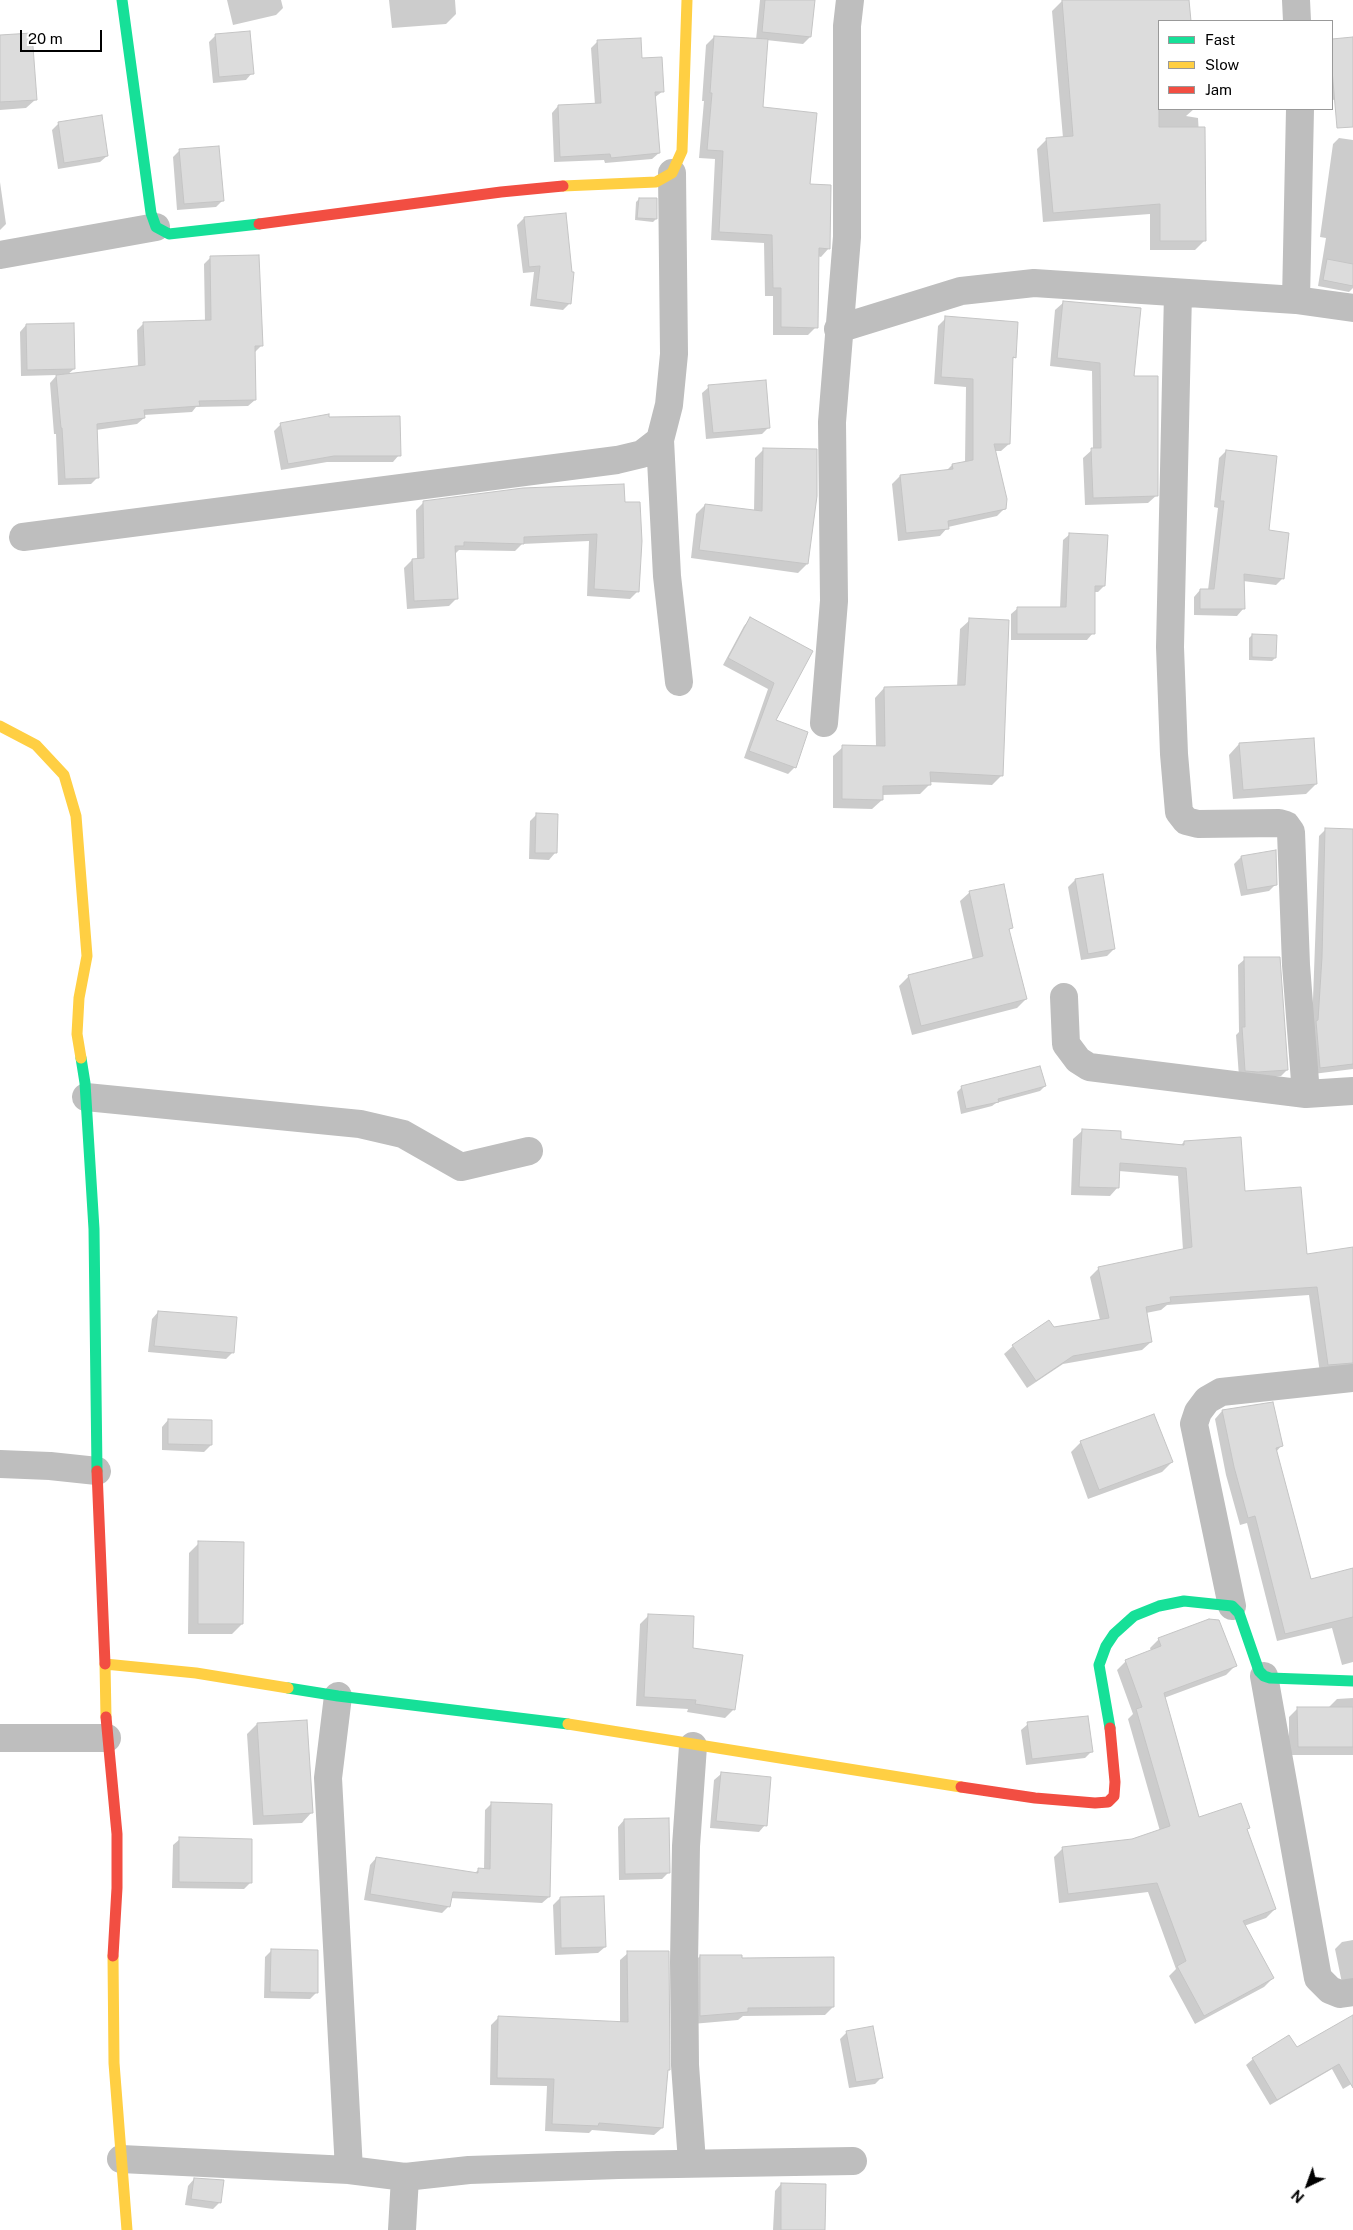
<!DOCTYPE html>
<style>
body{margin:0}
#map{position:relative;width:1353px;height:2230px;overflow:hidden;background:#fff;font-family:"Public Sans",sans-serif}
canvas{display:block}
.legend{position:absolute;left:1158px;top:20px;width:175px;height:90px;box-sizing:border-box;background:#fff;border:1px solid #999;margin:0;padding:6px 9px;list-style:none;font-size:15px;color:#000}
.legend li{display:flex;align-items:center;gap:10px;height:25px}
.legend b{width:25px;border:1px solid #999}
.north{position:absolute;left:1283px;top:2160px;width:50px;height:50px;-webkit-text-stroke:4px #fff;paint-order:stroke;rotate:222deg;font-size:14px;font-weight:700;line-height:20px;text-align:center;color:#000}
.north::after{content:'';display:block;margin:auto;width:18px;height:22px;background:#000;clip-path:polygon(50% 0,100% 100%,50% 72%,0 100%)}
.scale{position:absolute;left:20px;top:30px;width:82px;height:22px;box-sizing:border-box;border:2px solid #000;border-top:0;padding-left:6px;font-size:15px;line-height:18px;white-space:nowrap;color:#000;-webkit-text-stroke:4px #fff;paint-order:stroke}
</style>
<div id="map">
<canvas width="1353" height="2230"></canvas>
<ul class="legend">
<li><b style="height:6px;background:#16e098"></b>Fast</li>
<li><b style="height:6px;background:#ffcf43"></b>Slow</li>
<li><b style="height:6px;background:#f24e42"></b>Jam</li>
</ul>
<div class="north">N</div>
<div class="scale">20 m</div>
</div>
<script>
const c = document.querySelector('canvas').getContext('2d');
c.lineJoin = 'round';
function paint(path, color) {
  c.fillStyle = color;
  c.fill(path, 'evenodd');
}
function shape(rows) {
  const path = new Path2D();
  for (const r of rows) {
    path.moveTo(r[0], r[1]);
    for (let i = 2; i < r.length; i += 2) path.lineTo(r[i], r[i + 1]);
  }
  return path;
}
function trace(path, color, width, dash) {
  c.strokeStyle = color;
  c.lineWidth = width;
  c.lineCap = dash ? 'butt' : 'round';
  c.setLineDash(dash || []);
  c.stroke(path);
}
paint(shape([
 [227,0,281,0,283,8,276,15,233,25],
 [389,0,455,0,456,14,446,24,392,28],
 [760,0,813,0,810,37,803,44,766,40,762,108,809,185,829,248,821,257,817,256,816,327,808,335,773,335,773,296,765,296,764,243,711,240,715,159,699,158,704,101,702,101,706,45,714,37,756,40],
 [1188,0,1189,21,1159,21,1159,109,1194,109,1186,116,1198,118,1205,240,1195,250,1150,250,1150,214,1043,222,1037,149,1047,139,1063,138,1052,11,1062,1],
 [216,35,252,73,246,80,213,83,209,42],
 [0,37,35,100,26,108,0,110],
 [1353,38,1353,98,1332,100,1332,40],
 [598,41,641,60,663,91,654,98,659,153,652,159,605,163,604,160,554,162,552,113,558,106,595,105,591,48],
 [59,123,107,156,100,162,58,169,52,130],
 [1339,138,1353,140,1353,288,1349,292,1318,286,1326,238,1320,237,1333,144],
 [180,150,222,201,216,207,177,210,173,157],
 [0,182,6,224,0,230],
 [639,199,656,219,653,222,635,220,636,202],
 [565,214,570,303,563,310,530,306,534,272,523,273,517,225,524,218],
 [211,257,261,346,255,352,255,400,248,406,196,407,192,412,144,415,144,418,137,424,96,430,98,477,91,484,58,485,56,434,54,434,50,383,57,375,21,376,20,332,26,325,74,369,67,375,138,367,137,330,144,323,205,322,204,264],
 [1064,302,1133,377,1157,495,1148,503,1085,505,1083,458,1093,449,1092,371,1050,366,1055,310],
 [946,318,1015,357,1011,360,1009,444,1001,451,995,451,1005,508,997,516,948,527,940,536,898,541,892,484,900,476,946,471,952,465,965,462,966,387,934,384,938,326],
 [709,387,769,427,762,434,706,439,702,393],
 [328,418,399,455,393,462,327,462,281,470,274,431,281,424],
 [764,449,807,564,798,573,691,558,696,514,705,505,754,511,755,458],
 [1226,451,1268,532,1283,578,1276,585,1243,581,1243,609,1237,616,1194,615,1194,597,1200,590,1208,590,1218,508,1214,507,1219,458],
 [424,502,624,503,638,591,630,599,587,596,589,541,522,544,515,551,459,550,455,554,457,598,449,606,407,609,404,568,412,560,417,560,416,510],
 [1070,534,1104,586,1098,592,1093,592,1093,633,1087,640,1011,640,1011,614,1018,608,1060,608,1063,540],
 [750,619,811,652,774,721,795,767,788,774,744,758,768,689,723,665,744,626],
 [970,620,1002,775,992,785,929,782,930,784,920,794,882,795,882,800,872,809,833,808,833,756,843,747,876,747,875,698,884,688,957,687,960,629],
 [1252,635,1275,658,1272,661,1249,660,1249,638],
 [1239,744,1316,784,1306,794,1233,799,1229,755],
 [537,814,555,853,549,860,529,859,530,821],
 [1326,829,1353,830,1353,1069,1313,1074,1312,1026,1319,836],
 [1275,851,1276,884,1269,891,1241,896,1234,864,1241,857],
 [1101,876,1114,949,1107,956,1081,960,1068,887,1075,880],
 [970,892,1012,927,1008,931,1026,999,1017,1008,912,1035,899,986,908,977,973,960,960,901],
 [1245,959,1287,1070,1281,1076,1250,1078,1239,1077,1236,1035,1239,1032,1238,965],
 [1045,1086,1040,1091,996,1103,992,1106,961,1114,957,1092,962,1087],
 [1082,1131,1120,1140,1180,1146,1184,1142,1244,1192,1306,1255,1353,1248,1353,1375,1320,1373,1309,1295,1167,1305,1161,1310,1146,1313,1151,1342,1142,1350,1063,1364,1027,1388,1004,1354,1013,1346,1053,1328,1100,1320,1090,1277,1099,1268,1183,1250,1178,1176,1119,1171,1118,1187,1110,1196,1071,1195,1073,1139],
 [158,1312,233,1352,226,1359,148,1352,152,1319],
 [1272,1404,1282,1445,1276,1452,1310,1581,1353,1569,1353,1662,1342,1665,1332,1628,1277,1641,1247,1523,1240,1525,1226,1475,1215,1419,1222,1411],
 [168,1420,211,1445,204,1452,162,1450,162,1427],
 [1081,1442,1172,1462,1162,1472,1088,1499,1071,1452],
 [199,1543,242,1624,232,1634,188,1634,189,1553],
 [649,1615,692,1649,734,1709,725,1718,687,1712,688,1709,636,1706,640,1624],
 [1159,1639,1235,1666,1226,1675,1164,1698,1198,1818,1246,1830,1275,1909,1266,1918,1244,1926,1273,1978,1264,1987,1195,2024,1169,1976,1176,1969,1148,1892,1059,1903,1054,1857,1063,1848,1132,1840,1160,1831,1128,1719,1133,1714,1117,1670,1126,1661,1151,1651,1150,1648],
 [1353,1698,1353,1755,1289,1755,1289,1717,1298,1708,1328,1708,1337,1699],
 [257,1724,312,1812,302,1823,253,1825,247,1734],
 [1028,1724,1091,1752,1085,1758,1026,1765,1021,1730],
 [721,1774,765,1825,759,1832,710,1828,714,1780],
 [492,1803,549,1897,542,1903,450,1898,449,1906,442,1913,364,1900,370,1865,376,1858,474,1874,479,1869,484,1869,485,1810],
 [624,1820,669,1872,662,1879,619,1880,618,1827],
 [180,1839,250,1883,244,1889,172,1888,173,1845],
 [560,1898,605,1947,598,1953,555,1955,553,1905],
 [1353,1940,1353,1980,1342,1983,1335,1949,1342,1942],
 [271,1951,316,1993,310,1999,264,1998,265,1957],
 [628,1953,667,2071,662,2128,654,2135,592,2130,589,2133,545,2131,547,2086,490,2085,491,2025,498,2018,620,2023,620,1960],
 [700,1956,741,1959,833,2007,825,2015,743,2016,738,2020,692,2024,692,1964],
 [1353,2016,1353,2083,1343,2089,1332,2069,1270,2105,1246,2065,1253,2059,1296,2049],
 [847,2032,882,2077,875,2084,849,2088,840,2039],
 [194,2179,220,2202,213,2209,185,2205,188,2186],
 [781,2184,824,2230,773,2230,775,2191]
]), '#0003');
const building = shape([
 [765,0,815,0,811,37,762,32,765,0],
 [1062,0,1189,0,1191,21,1159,21,1159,127,1205,127,1206,241,1160,241,1160,204,1053,213,1046,138,1073,136,1062,0],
 [250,31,254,74,219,77,215,34,250,31],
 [32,33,37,100,0,102,0,35,32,33],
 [714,36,768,39,763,107,817,113,810,184,831,185,830,249,819,248,818,328,781,327,781,288,773,288,772,235,719,232,723,151,707,150,712,93,710,93,714,36],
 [1353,37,1353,127,1337,128,1332,70,1332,39,1353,37],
 [641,38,642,58,662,57,664,92,655,92,660,153,611,158,610,154,560,157,558,105,601,103,597,40,641,38],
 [102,115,108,156,64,163,58,122,102,115],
 [219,146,224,201,184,204,179,149,219,146],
 [639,198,657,198,657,219,637,218,639,198],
 [566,213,572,272,574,272,571,304,536,299,540,266,529,267,524,217,566,213],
 [259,255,263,346,255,346,256,400,199,401,200,406,144,410,145,418,97,424,99,478,65,479,62,428,61,428,56,375,145,365,143,322,211,320,210,256,259,255],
 [1327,259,1353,264,1353,286,1323,280,1327,259],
 [1063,301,1141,308,1134,376,1158,376,1158,496,1093,498,1091,448,1101,448,1100,363,1057,358,1063,301],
 [945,316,1018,322,1016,358,1013,357,1010,444,994,444,1007,499,1006,509,948,521,949,529,906,533,900,475,953,469,952,464,973,460,973,379,941,377,945,316],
 [74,323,75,369,27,370,26,324,74,323],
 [766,380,770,428,713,433,708,385,766,380],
 [329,414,329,417,400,416,401,456,334,456,288,464,280,423,329,414],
 [763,448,817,449,817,496,808,564,699,550,705,504,762,511,763,448],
 [1226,450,1277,456,1269,530,1289,533,1284,579,1244,574,1245,609,1200,609,1200,589,1214,589,1224,501,1220,501,1226,450],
 [624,484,625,502,640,502,642,541,639,592,594,589,597,534,524,537,524,544,464,542,464,546,455,546,458,599,414,601,412,559,424,558,423,501,523,488,624,484],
 [1069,533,1108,535,1105,586,1095,586,1095,634,1017,634,1017,607,1066,607,1069,533],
 [750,617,813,651,776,720,808,732,796,768,749,751,774,683,728,658,750,617],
 [969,618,1009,620,1003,776,930,772,931,785,883,786,883,800,842,799,842,745,885,746,884,687,965,685,969,618],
 [1252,634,1277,635,1276,658,1252,657,1252,634],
 [1314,738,1317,784,1243,790,1239,743,1314,738],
 [536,813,558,814,557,853,535,853,536,813],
 [1325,828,1353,829,1353,1064,1320,1068,1316,1021,1318,1020,1322,957,1325,828],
 [1276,850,1277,885,1247,890,1241,856,1276,850],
 [1103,874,1115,949,1088,954,1075,879,1103,874],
 [1004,884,1013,928,1009,929,1027,999,921,1026,908,975,983,956,969,891,1004,884],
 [1244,957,1280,957,1288,1070,1258,1072,1245,1071,1242,1027,1245,1027,1244,957],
 [1040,1066,1046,1086,998,1099,999,1102,966,1109,961,1086,1040,1066],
 [1082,1129,1121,1131,1121,1139,1184,1145,1184,1141,1241,1137,1245,1191,1301,1187,1307,1254,1353,1247,1353,1363,1328,1365,1317,1287,1170,1297,1171,1302,1146,1307,1152,1342,1073,1356,1036,1381,1012,1345,1049,1320,1054,1327,1109,1318,1098,1267,1192,1247,1186,1168,1120,1163,1119,1188,1079,1187,1082,1129],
 [158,1311,237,1317,234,1353,154,1346,158,1311],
 [1273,1402,1283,1446,1276,1448,1311,1579,1353,1568,1353,1617,1285,1634,1255,1516,1248,1518,1234,1467,1222,1410,1273,1402],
 [1154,1414,1173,1462,1099,1490,1080,1441,1154,1414],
 [168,1419,212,1420,212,1445,168,1444,168,1419],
 [198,1541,244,1542,243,1624,198,1624,198,1541],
 [648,1614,694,1616,693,1648,743,1655,735,1710,695,1704,696,1700,644,1697,648,1614],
 [1209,1619,1219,1620,1237,1666,1164,1693,1199,1817,1241,1803,1250,1828,1247,1829,1276,1909,1243,1921,1274,1978,1204,2016,1177,1966,1186,1961,1157,1883,1068,1894,1062,1847,1132,1839,1170,1826,1136,1709,1142,1707,1125,1660,1161,1646,1158,1638,1209,1619],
 [1297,1707,1353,1707,1353,1747,1298,1747,1297,1707],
 [1088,1716,1093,1752,1032,1759,1027,1722,1088,1716],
 [307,1720,313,1813,263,1816,257,1723,307,1720],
 [721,1772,771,1777,767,1826,716,1821,721,1772],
 [491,1802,552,1804,550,1897,453,1892,450,1907,370,1894,376,1857,478,1873,478,1868,490,1869,491,1802],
 [669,1818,670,1873,625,1874,624,1819,669,1818],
 [179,1837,252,1839,252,1883,179,1882,179,1837],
 [604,1896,606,1947,561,1948,560,1897,604,1896],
 [271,1949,318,1950,318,1993,270,1992,271,1949],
 [627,1951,669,1951,670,2070,668,2070,663,2128,599,2123,598,2126,552,2124,554,2079,497,2078,498,2016,628,2022,627,1951],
 [700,1955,742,1955,742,1958,834,1957,834,2007,748,2008,748,2012,700,2016,700,1955],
 [1353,2015,1353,2088,1339,2064,1277,2100,1252,2058,1289,2035,1297,2047,1353,2015],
 [873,2026,883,2078,856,2082,846,2031,873,2026],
 [194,2178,224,2180,221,2203,191,2199,194,2178],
 [781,2183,826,2184,825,2230,781,2230,781,2183]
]);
paint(building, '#dcdcdc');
trace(building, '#c5c5c5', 1);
trace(shape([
 [1296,0,1297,21],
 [0,255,156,227],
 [1178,293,1170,647,1174,754,1179,812,1186,821,1198,824,1279,823,1286,825,1291,832,1296,965,1306,1094],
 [1296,300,1300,109],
 [838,329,961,291,1034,283,1296,300,1353,308],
 [660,440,667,576,679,682],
 [23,537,617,460,642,454,660,440,669,405,674,354,672,173],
 [824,723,834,601,832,422,847,237,847,26,850,0],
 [1064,997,1066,1044,1078,1060,1089,1067,1306,1094,1353,1091],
 [86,1097,360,1124,403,1134,461,1167,529,1151],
 [0,1464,50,1466,97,1471],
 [1232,1606,1194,1424,1198,1412,1207,1400,1221,1392,1353,1378],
 [1264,1676,1318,1978,1330,1990,1340,1994,1353,1992],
 [338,1696,328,1778,349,2170],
 [0,1738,107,1738],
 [121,2159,349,2170,405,2177,469,2170,618,2165,853,2161],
 [692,2162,685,2065,684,1962,686,1846,693,1746],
 [402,2230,405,2177]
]), '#bebebe', 28);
trace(shape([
 [122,0,151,213,156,227,169,234,259,224],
 [81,1058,85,1083,94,1229,97,1471],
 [288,1688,338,1696,568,1724],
 [1110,1728,1099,1665,1106,1646,1114,1634,1134,1616,1159,1606,1184,1601,1232,1606,1239,1613,1259,1671,1264,1676,1270,1678,1353,1681]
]), '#16e098', 11);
trace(shape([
 [563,186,656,182,672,173,682,151,687,0],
 [0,726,36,745,64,775,76,816,87,956,79,998,77,1034,81,1058],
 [106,1717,105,1664,196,1673,288,1688],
 [568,1724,961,1787],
 [113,1956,114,2063,127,2230]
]), '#ffcf43', 11);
trace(shape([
 [259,224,501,192,563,186],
 [97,1471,105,1664],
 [106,1717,117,1834,117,1888,113,1956],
 [961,1787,1035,1798,1095,1803,1108,1802,1114,1796,1115,1782,1110,1728]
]), '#f24e42', 11);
</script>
